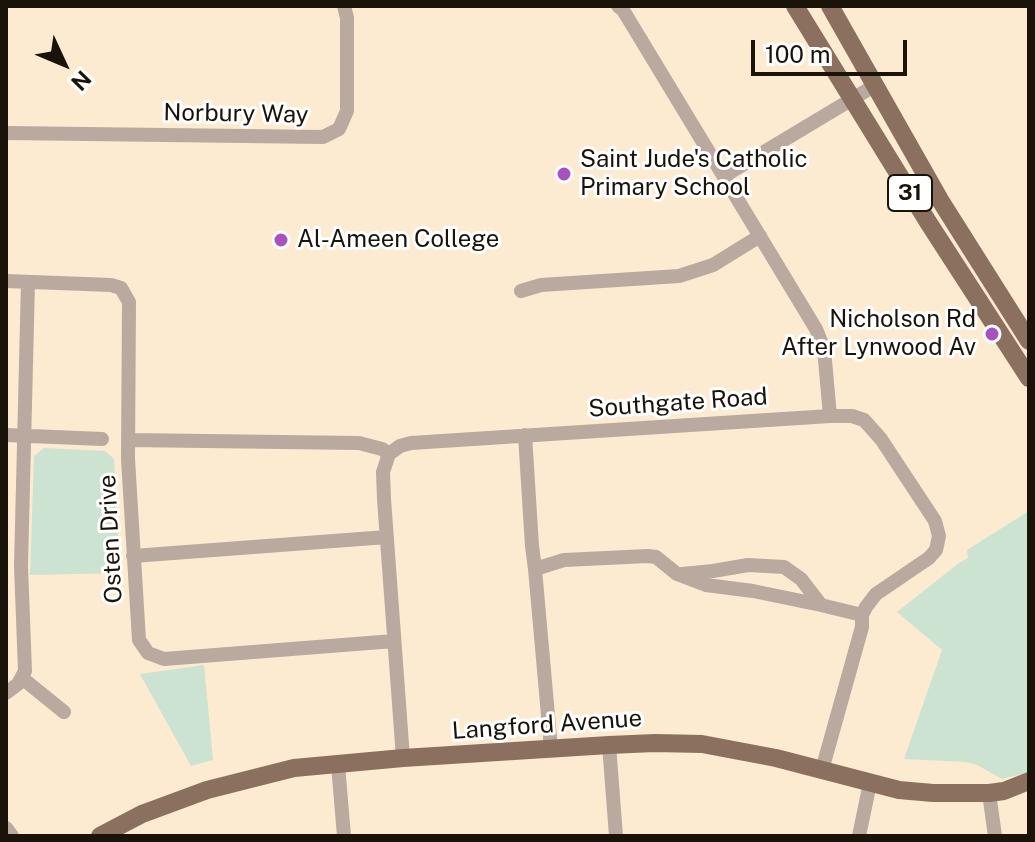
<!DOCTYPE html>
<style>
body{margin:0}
#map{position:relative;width:1035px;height:842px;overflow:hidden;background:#fcead1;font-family:"Public Sans",sans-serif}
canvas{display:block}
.frame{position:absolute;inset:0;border:8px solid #19130a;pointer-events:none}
.north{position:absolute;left:24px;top:24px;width:80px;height:80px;-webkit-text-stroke:6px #fff;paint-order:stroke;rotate:134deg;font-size:22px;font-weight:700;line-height:32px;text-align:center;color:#19130a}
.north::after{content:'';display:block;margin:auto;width:28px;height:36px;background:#19130a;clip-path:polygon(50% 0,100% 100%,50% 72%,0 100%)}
.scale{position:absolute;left:751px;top:40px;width:156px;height:36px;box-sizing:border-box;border:4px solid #19130a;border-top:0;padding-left:10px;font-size:24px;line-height:28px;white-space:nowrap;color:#19130a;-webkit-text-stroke:6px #fff;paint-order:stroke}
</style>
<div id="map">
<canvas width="1035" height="842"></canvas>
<div class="frame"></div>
<div class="north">N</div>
<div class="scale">100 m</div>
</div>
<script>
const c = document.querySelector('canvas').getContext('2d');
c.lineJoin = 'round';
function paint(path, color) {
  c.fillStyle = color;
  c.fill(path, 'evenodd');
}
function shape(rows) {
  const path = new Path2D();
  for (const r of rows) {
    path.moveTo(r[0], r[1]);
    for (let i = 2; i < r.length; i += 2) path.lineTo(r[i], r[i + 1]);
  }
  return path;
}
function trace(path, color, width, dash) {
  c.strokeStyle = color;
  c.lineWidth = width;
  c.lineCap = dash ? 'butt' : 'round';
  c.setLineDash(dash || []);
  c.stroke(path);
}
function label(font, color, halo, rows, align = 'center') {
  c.font = font + ' "Public Sans",sans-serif';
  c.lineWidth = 6;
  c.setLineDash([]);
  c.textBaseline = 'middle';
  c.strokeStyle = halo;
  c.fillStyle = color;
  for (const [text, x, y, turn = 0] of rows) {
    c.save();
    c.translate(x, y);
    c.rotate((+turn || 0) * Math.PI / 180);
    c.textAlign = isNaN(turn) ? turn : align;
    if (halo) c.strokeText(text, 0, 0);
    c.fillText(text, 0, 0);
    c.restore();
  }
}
paint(shape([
 [44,448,105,451,114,459,120,573,30,575,34,456],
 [1029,511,1029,772,1002,779,977,765,966,762,904,759,942,650,897,612,959,563,968,558,967,550],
 [204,665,213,760,191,766,140,674]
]), '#cbe3d0');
trace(shape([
 [618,6,623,10,816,329,824,349,830,416],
 [6,133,323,137,339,129,347,111,347,18,344,6],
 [724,176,874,86],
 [6,281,111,285,121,288,129,302,128,459,139,640,148,653,164,659,394,641],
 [521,291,541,285,679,276,713,265,760,236],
 [6,435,102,439],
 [525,435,532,546,535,569,551,749],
 [128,440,359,443,382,449,389,454],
 [133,556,387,537],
 [535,569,564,560,648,556,656,557,677,574,706,585,753,591,821,605],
 [682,574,713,571,748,565,784,567,801,579,821,605,862,615],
 [22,678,64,712],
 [6,693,18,684,25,671,21,566,28,282],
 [609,745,616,836],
 [403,758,384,499,383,472,389,454,400,446,411,443,830,416,852,416,864,420,881,439,935,521,939,536,936,550,929,558,876,594,866,607,862,615,862,627,822,770],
 [338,765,344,836],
 [989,793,995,836],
 [6,828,12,836],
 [859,836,870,783]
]), '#b9a99f', 14);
trace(shape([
 [795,6,928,222,1029,378],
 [830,6,940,200,1029,341],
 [100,836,142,814,207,790,294,768,403,758,609,745,655,743,702,744,776,758,899,790,933,793,989,793,1004,791,1029,781]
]), '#8c705f', 18);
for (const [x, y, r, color] of [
 [564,174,8,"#a852c0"],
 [281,240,8,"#a852c0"],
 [992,334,8,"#a852c0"]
]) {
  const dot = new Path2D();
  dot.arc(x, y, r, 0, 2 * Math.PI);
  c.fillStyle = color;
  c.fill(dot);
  trace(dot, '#fff', 3);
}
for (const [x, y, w] of [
 [910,193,44]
]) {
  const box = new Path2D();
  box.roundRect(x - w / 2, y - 18, w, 36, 6);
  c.fillStyle = '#fff';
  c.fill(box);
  trace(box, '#19130a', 2);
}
label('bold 22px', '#19130a', null, [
 ["31",910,193]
]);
label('24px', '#19130a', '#fff', [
 ["Norbury Way",236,114,1],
 ["Southgate Road",678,403,-4],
 ["Osten Drive",111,539,-93],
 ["Langford Avenue",547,725,-4]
]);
label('24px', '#19130a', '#fff', [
 ["Saint Jude's Catholic",580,160],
 ["Primary School",580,188],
 ["Al-Ameen College",297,240],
 ["Nicholson Rd",976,320,"right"],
 ["After Lynwood Av",976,348,"right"]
], 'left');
</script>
